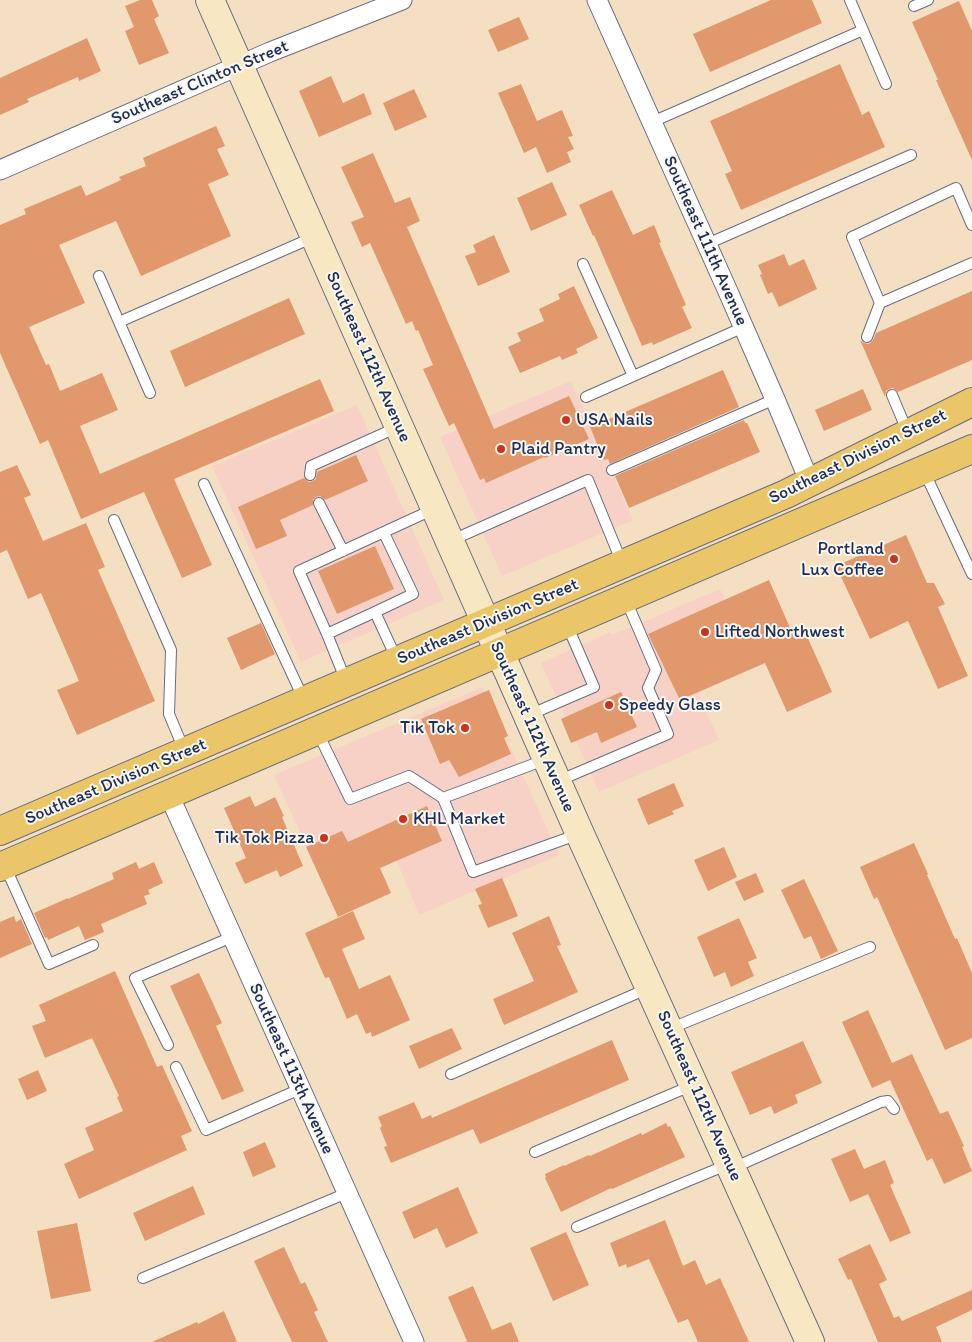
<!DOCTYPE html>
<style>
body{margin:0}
canvas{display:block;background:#f4dfc2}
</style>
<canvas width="972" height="1342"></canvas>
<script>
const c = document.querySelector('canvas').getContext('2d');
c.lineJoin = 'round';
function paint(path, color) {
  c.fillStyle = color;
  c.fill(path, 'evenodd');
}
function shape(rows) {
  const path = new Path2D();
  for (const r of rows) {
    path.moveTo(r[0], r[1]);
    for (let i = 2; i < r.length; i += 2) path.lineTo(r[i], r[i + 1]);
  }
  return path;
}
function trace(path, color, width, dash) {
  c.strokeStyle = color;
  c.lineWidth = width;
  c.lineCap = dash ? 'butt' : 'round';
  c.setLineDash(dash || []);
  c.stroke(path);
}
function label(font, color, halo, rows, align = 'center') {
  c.font = font + ' Itim,sans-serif';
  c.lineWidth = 4;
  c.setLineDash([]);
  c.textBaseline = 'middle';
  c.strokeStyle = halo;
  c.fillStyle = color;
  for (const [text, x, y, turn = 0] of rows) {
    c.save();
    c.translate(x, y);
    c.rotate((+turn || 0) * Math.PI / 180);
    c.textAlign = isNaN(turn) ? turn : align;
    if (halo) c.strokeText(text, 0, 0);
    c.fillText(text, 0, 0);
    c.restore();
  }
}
paint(shape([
 [571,381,633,520,502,576,440,437],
 [357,405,444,600,301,662,212,466],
 [720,589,755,667,698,693,719,740,599,792,541,663,610,632,612,635],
 [483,687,559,855,419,915,397,861,327,891,274,775]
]), '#f7d1c6');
paint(shape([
 [140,0,152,0,159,16,154,19,169,53,139,65,125,31,134,27,125,6],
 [771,0,812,0,822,23,710,72,693,34],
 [959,1,972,31,972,160,936,80,938,80,912,22],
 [519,17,529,39,498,52,488,30],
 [87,38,101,71,79,81,78,77,27,99,29,102,0,115,0,78],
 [840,64,862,115,869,111,885,147,741,210,725,174,732,171,710,121],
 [331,76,343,103,364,93,372,114,319,137,299,91],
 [521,84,537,121,562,110,573,136,568,137,574,149,567,152,571,162,547,173,536,147,524,153,498,93],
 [414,89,427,117,395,131,383,103],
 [216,126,225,146,217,149,229,175,208,184,231,236,141,276,116,221,59,245,85,303,29,327,46,365,49,364,60,391,102,373,118,410,80,426,100,474,320,379,334,411,174,479,212,565,182,578,144,492,81,519,48,440,40,444,0,353,0,225,26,214,24,209,81,185,86,196,121,180,119,177,146,166,143,158],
 [373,153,395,203,410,197,420,221,407,227,494,429,569,396,589,439,545,458,544,457,486,483,484,478,480,480,454,423,449,426,423,369,433,365,418,330,416,331,412,321,406,324,370,243,362,247,351,222,364,217,341,167],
 [552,182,567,215,531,231,517,198],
 [612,190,633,235,654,225,661,242,659,243,686,305,682,307,692,328,653,345,652,342,642,346,594,235,593,236,579,205],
 [494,235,510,272,478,286,465,256,476,252,473,245],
 [784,254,789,266,804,259,817,289,779,307,772,292,768,294,760,275,762,274,758,265],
 [574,286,598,338,576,349,578,353,562,360,560,356,520,373,508,347,521,341,517,333,544,321,539,309,560,299,558,294],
 [972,291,972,360,898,392,893,388,889,389,886,391,885,397,860,340,864,343,869,344,873,340,876,333],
 [289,298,305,334,185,387,170,351],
 [723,370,739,407,610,464,608,459,604,460,590,427],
 [863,389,872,410,824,431,815,410],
 [744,420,745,423,747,423,760,452,629,508,615,476],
 [356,455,368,481,325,500,320,496,316,497,313,500,313,505,280,520,287,536,256,549,238,507,304,478,309,482,313,481,316,479,317,472],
 [17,465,31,495,24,498,43,541,86,523,105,567,98,570,155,701,77,735,57,690,79,681,41,593,28,599,7,550,0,553,0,472],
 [906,535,927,583,934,583,945,604,938,607,968,676,938,689,908,621,870,639,836,566],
 [375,546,394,589,337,614,318,571],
 [769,580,795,639,806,634,832,692,787,712,765,663,680,700,648,634],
 [261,623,275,654,241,670,227,638],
 [489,690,508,736,504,738,511,754,459,777,449,760,440,764,421,719],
 [621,692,637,727,601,743,597,732,571,743,561,719],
 [674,783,684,806,672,811,674,814,648,825,637,799],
 [250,796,255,807,275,797,284,816,282,817,303,866,280,877,277,870,245,884,235,863,246,858,224,808],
 [427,806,442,841,380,868,391,893,338,917,306,847,342,831,348,842],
 [914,843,928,874,927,875,955,939,957,938,972,973,972,1038,945,1050,877,897,874,899,860,867],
 [724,847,737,877,708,891,694,860],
 [136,862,139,869,154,862,163,883,148,890,150,894,144,896,147,904,101,924,104,932,85,940,79,926,48,940,47,937,45,938,34,913,68,898,68,899,114,879,112,873],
 [756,873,764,892,744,901,735,882],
 [502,878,518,916,488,928,478,905,482,904,475,889],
 [804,879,838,951,821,959,811,936,804,939,781,890],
 [353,911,365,939,342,949,359,989,390,975,410,1020,372,1037,371,1032,366,1034,357,1014,347,1019,329,977,325,978,305,933],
 [14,916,16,922,21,919,32,944,0,958,0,922],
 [549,916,561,945,557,946,578,992,504,1025,493,999,534,981,512,933],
 [739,918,757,958,748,962,754,976,731,987,725,972,714,977,697,937],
 [115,971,157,1067,162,1065,192,1131,181,1136,187,1150,79,1199,64,1164,94,1150,85,1128,123,1111,117,1097,119,1096,92,1038,45,1058,32,1026,46,1021,39,1005],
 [199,973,222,1023,216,1026,244,1091,222,1100,170,986],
 [868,1010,892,1063,912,1054,940,1114,948,1111,964,1146,962,1147,972,1171,944,1184,932,1158,927,1161,890,1080,872,1088,842,1022],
 [452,1028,462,1049,419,1069,409,1046],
 [612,1040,629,1080,480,1144,473,1129,391,1163,384,1147,387,1146,380,1128,382,1126,378,1117,414,1102,422,1119,431,1115,432,1118],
 [803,1041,822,1083,795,1095,798,1103,774,1114,771,1106,750,1115,731,1072],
 [38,1070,47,1091,27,1100,18,1079],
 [666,1123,668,1127,670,1126,685,1157,612,1189,611,1188,561,1212,545,1178,546,1177,545,1174,564,1165,564,1166,589,1155,590,1156,641,1133,642,1135],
 [265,1142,276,1167,253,1177,243,1152],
 [855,1149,864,1169,885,1160,894,1183,890,1185,911,1233,890,1242,868,1194,850,1202,831,1159],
 [193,1186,205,1214,145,1241,133,1213],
 [458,1187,478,1233,446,1248,437,1228,414,1239,402,1212],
 [665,1220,683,1266,695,1260,706,1285,720,1278,749,1342,698,1342,688,1319,678,1323,649,1259,627,1268,626,1264,619,1267,610,1243],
 [77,1223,91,1291,51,1299,37,1231],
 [566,1232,589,1285,553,1301,530,1248],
 [870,1244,887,1280,879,1284,894,1318,899,1316,902,1321,972,1290,972,1310,936,1327,942,1342,878,1342,851,1279,848,1280,838,1259],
 [284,1247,301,1284,305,1282,318,1310,314,1312,328,1342,292,1342,254,1261],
 [473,1286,492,1330,511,1322,519,1342,465,1342,467,1341,448,1297],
 [224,1311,237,1342,152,1342,197,1322,198,1324]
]), '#e1986c');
const service = shape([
 [850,0,886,84],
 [914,6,928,0],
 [652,122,863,30],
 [972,225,956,188,852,237,880,303,972,263],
 [707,244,911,155],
 [583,264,633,376],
 [99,276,150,393],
 [119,322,314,237],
 [867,337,880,303],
 [892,395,908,433],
 [586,397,744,327],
 [612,470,775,399],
 [924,471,972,574],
 [310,475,311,466,398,427],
 [204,484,304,700],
 [319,503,343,551],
 [114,520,171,650,169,714,185,752],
 [384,533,413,594,375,612,397,660],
 [450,541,588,480,622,563],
 [327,634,375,612],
 [346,681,327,634,299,571,434,509],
 [529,715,594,687,567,625],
 [317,731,350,799,409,776,443,798,547,759],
 [558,781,668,734,648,688,656,670,626,600],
 [443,798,473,872,579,834],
 [5,866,49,964,93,945],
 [669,1029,870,947],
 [168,1045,135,978,232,937],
 [176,1067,206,1130,300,1089],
 [451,1074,649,988],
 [535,1152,693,1085],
 [733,1168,881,1102,888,1101,894,1109],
 [577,1227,729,1164],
 [143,1278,347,1193]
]);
const minor = shape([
 [597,0,726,287,775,399,810,483],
 [0,170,270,52,402,0],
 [169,795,414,1342]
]);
const secondary = shape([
 [210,0,486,623,509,673,580,834,810,1342]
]);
const primary = shape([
 [0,831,786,494,972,402],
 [0,867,972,449]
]);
trace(service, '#676d81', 12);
trace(minor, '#676d81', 21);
trace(secondary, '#676d81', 30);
trace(primary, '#676d81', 30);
trace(service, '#fff', 10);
trace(minor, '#fff', 19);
trace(secondary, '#f7e8c3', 28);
trace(primary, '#eac669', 28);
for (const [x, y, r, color] of [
 [566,420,5,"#c8321e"],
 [501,449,5,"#c8321e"],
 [894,559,5,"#c8321e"],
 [705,632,5,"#c8321e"],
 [609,705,5,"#c8321e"],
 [465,728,5,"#c8321e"],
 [403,819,5,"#c8321e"],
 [324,838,5,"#c8321e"]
]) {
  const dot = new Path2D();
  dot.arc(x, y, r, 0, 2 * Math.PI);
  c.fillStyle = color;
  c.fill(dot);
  trace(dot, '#fbf7ec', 2);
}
label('18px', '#1b2f5e', '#fbf7ec', [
 ["Southeast Clinton Street",200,83,-23],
 ["Southeast 111th Avenue",705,241,66],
 ["Southeast 112th Avenue",368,357,66],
 ["Southeast Division Street",858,457,-26],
 ["Southeast Division Street",488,622,-23],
 ["Southeast 112th Avenue",532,727,66],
 ["Southeast Division Street",116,782,-23],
 ["Southeast 113th Avenue",291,1069,66],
 ["Southeast 112th Avenue",699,1096,66]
]);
label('18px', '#1b2f5e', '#fbf7ec', [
 ["USA Nails",576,420],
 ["Plaid Pantry",511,449],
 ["Portland",884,549,"right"],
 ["Lux Coffee",884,570,"right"],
 ["Lifted Northwest",715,632],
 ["Speedy Glass",619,705],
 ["Tik Tok",455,728,"right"],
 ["KHL Market",413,819],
 ["Tik Tok Pizza",314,838,"right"]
], 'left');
</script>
